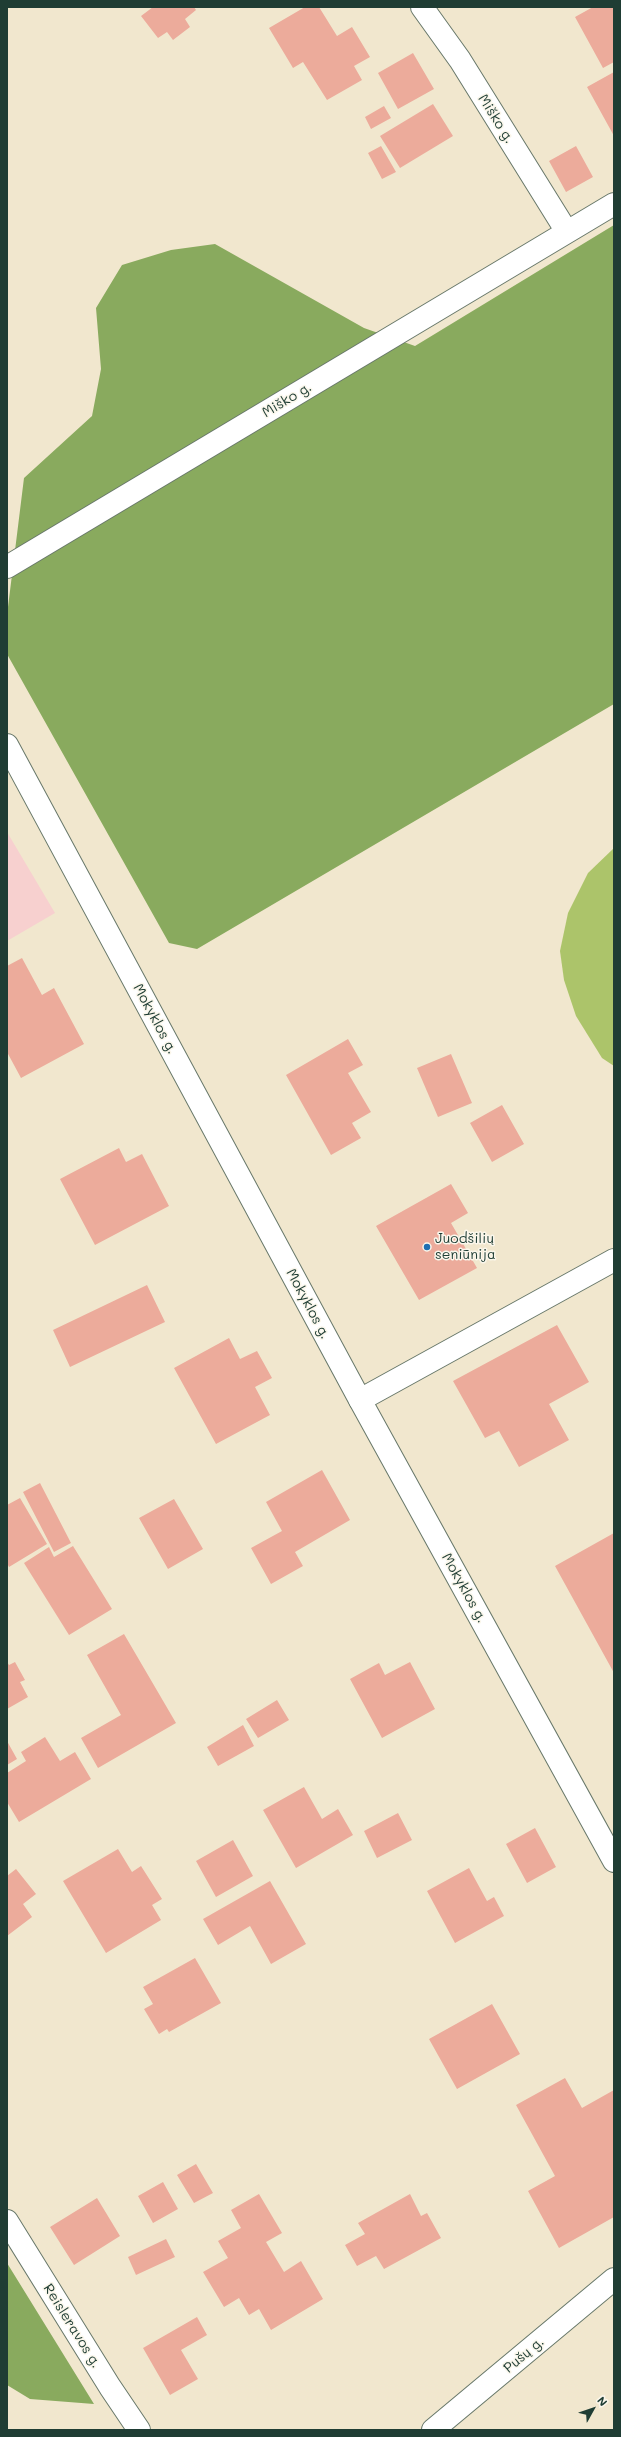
<!DOCTYPE html>
<meta charset="utf-8">
<style>
body{margin:0}
#map{position:relative;width:621px;height:2437px;overflow:hidden;background:#f1e7ce;font-family:Mali,sans-serif}
canvas{display:block}
.frame{position:absolute;inset:0;border:8px solid #1f3d34;pointer-events:none}
.north{position:absolute;left:573px;top:2389px;width:40px;height:40px;-webkit-text-stroke:3px #fbf7ec;paint-order:stroke;rotate:50deg;font-size:11px;font-weight:700;line-height:16px;text-align:center;color:#1f3d34}
.north::after{content:'';display:block;margin:auto;width:14px;height:18px;background:#1f3d34;clip-path:polygon(50% 0,100% 100%,50% 72%,0 100%)}
</style>
<div id="map">
<canvas width="621" height="2437"></canvas>
<div class="frame"></div>
<div class="north">N</div>
</div>
<script>
const c = document.querySelector('canvas').getContext('2d');
c.lineJoin = 'round';
function paint(path, color) {
  c.fillStyle = color;
  c.fill(path, 'evenodd');
}
function shape(rows) {
  const path = new Path2D();
  for (const r of rows) {
    path.moveTo(r[0], r[1]);
    for (let i = 2; i < r.length; i += 2) path.lineTo(r[i], r[i + 1]);
  }
  return path;
}
function trace(path, color, width, dash) {
  c.strokeStyle = color;
  c.lineWidth = width;
  c.lineCap = dash ? 'butt' : 'round';
  c.setLineDash(dash || []);
  c.stroke(path);
}
function label(font, color, halo, rows, align = 'center') {
  c.font = font + ' Mali,sans-serif';
  c.lineWidth = 3;
  c.setLineDash([]);
  c.textBaseline = 'middle';
  c.strokeStyle = halo;
  c.fillStyle = color;
  for (const [text, x, y, turn = 0] of rows) {
    c.save();
    c.translate(x, y);
    c.rotate((+turn || 0) * Math.PI / 180);
    c.textAlign = isNaN(turn) ? turn : align;
    if (halo) c.strokeText(text, 0, 0);
    c.fillText(text, 0, 0);
    c.restore();
  }
}
paint(shape([
 [7,832,55,913,7,941]
]), '#f7d0cf');
paint(shape([
 [614,848,614,1066,602,1058,576,1016,564,980,560,951,568,913,588,873]
]), '#acc46a');
paint(shape([
 [614,225,614,704,197,949,169,943,7,654,7,615,24,478,92,416,101,369,96,308,122,265,171,250,215,244,364,328,415,346],
 [7,2263,94,2404,30,2399,7,2385]
]), '#89aa5e');
paint(shape([
 [153,7,194,7,196,10,185,19,190,27,173,40,167,32,158,38,141,16],
 [305,7,319,7,337,36,352,27,370,57,354,66,362,80,327,100,303,62,293,68,269,28],
 [593,7,614,7,614,62,603,68,575,17],
 [413,53,434,89,398,109,378,73],
 [614,72,614,136,587,87],
 [433,104,453,136,400,168,380,136],
 [384,106,391,118,371,129,365,117],
 [381,146,396,172,382,179,368,153],
 [576,146,593,177,566,192,549,161],
 [22,958,42,995,54,988,84,1044,21,1078,7,1052,7,966],
 [348,1039,363,1065,348,1073,371,1112,352,1123,361,1138,331,1155,286,1075],
 [451,1054,472,1103,438,1117,417,1068],
 [502,1105,524,1144,492,1162,470,1123],
 [119,1148,126,1162,142,1154,169,1206,95,1245,60,1179],
 [451,1184,468,1213,451,1223,477,1268,419,1300,376,1226],
 [147,1285,165,1322,70,1367,53,1330],
 [557,1325,589,1382,549,1404,569,1440,519,1467,499,1431,485,1438,453,1381],
 [229,1338,240,1359,257,1351,272,1378,255,1387,270,1415,216,1444,174,1368],
 [322,1470,350,1520,295,1552,303,1566,271,1584,251,1548,282,1531,266,1502],
 [40,1483,71,1543,54,1552,23,1492],
 [20,1498,47,1544,9,1567,7,1563,7,1505],
 [174,1499,203,1549,168,1569,139,1518],
 [614,1533,614,1673,555,1566],
 [73,1546,112,1609,69,1635,24,1563,49,1547,54,1557],
 [124,1634,176,1723,98,1768,81,1738,121,1715,87,1655],
 [7,1662,9,1665,15,1662,25,1680,20,1682,28,1697,7,1709],
 [410,1662,435,1709,382,1738,350,1679,379,1663,385,1675],
 [277,1700,289,1720,258,1738,246,1719],
 [243,1725,254,1746,218,1766,207,1747],
 [45,1737,60,1761,75,1752,91,1779,19,1822,7,1802,7,1773,26,1761,21,1752],
 [7,1741,17,1759,7,1765],
 [304,1787,322,1819,338,1809,353,1835,296,1868,263,1810],
 [398,1813,412,1840,377,1858,364,1831],
 [535,1828,556,1867,527,1883,506,1844],
 [233,1840,253,1876,216,1897,196,1861],
 [118,1849,132,1872,141,1866,162,1899,152,1905,161,1920,106,1953,63,1881],
 [469,1868,487,1901,494,1897,504,1916,455,1943,427,1891],
 [16,1869,36,1894,23,1904,32,1917,7,1936,7,1876],
 [270,1881,306,1944,271,1964,250,1926,218,1945,203,1919],
 [195,1958,221,2003,169,2032,167,2029,159,2034,144,2009,153,2004,143,1987],
 [492,2004,520,2054,457,2089,429,2039],
 [565,2078,582,2108,614,2090,614,2217,559,2248,528,2191,555,2176,516,2105],
 [196,2164,213,2193,194,2203,177,2175],
 [163,2182,178,2209,153,2223,138,2196],
 [259,2194,282,2233,266,2242,284,2272,301,2261,323,2299,271,2330,259,2309,249,2315,239,2298,224,2307,203,2272,228,2258,218,2241,241,2228,231,2210],
 [410,2194,421,2216,427,2213,441,2238,384,2269,376,2256,357,2266,345,2245,365,2234,358,2223],
 [97,2198,120,2236,74,2265,50,2227],
 [166,2239,175,2257,136,2275,128,2257],
 [197,2317,207,2335,181,2350,198,2379,170,2395,143,2348]
]), '#ecab9b');
const street = shape([
 [422,7,460,60,567,232],
 [7,567,614,204],
 [360,1400,614,1260],
 [7,2221,110,2387,139,2430],
 [433,2430,614,2279]
]);
const secondary = shape([
 [7,745,360,1400,614,1861]
]);
trace(street, '#68786a', 24);
trace(secondary, '#68786a', 24);
trace(street, '#fff', 22);
trace(secondary, '#fff', 22);
for (const [x, y, r, color] of [
 [427,1247,4,"#1f6fb2"]
]) {
  const dot = new Path2D();
  dot.arc(x, y, r, 0, 2 * Math.PI);
  c.fillStyle = color;
  c.fill(dot);
  trace(dot, '#fbf7ec', 1.5);
}
label('14px', '#1f3d34', '#fbf7ec', [
 ["Miško g.",496,119,58],
 ["Miško g.",287,400,-31],
 ["Mokyklos g.",155,1019,62],
 ["Mokyklos g.",308,1304,62],
 ["Mokyklos g.",464,1588,61],
 ["Reisleravos g.",72,2326,58],
 ["Pušų g.",524,2355,-40]
]);
label('14px', '#1f3d34', '#fbf7ec', [
 ["Juodšilių",435,1239],
 ["seniūnija",435,1255]
], 'left');
</script>
